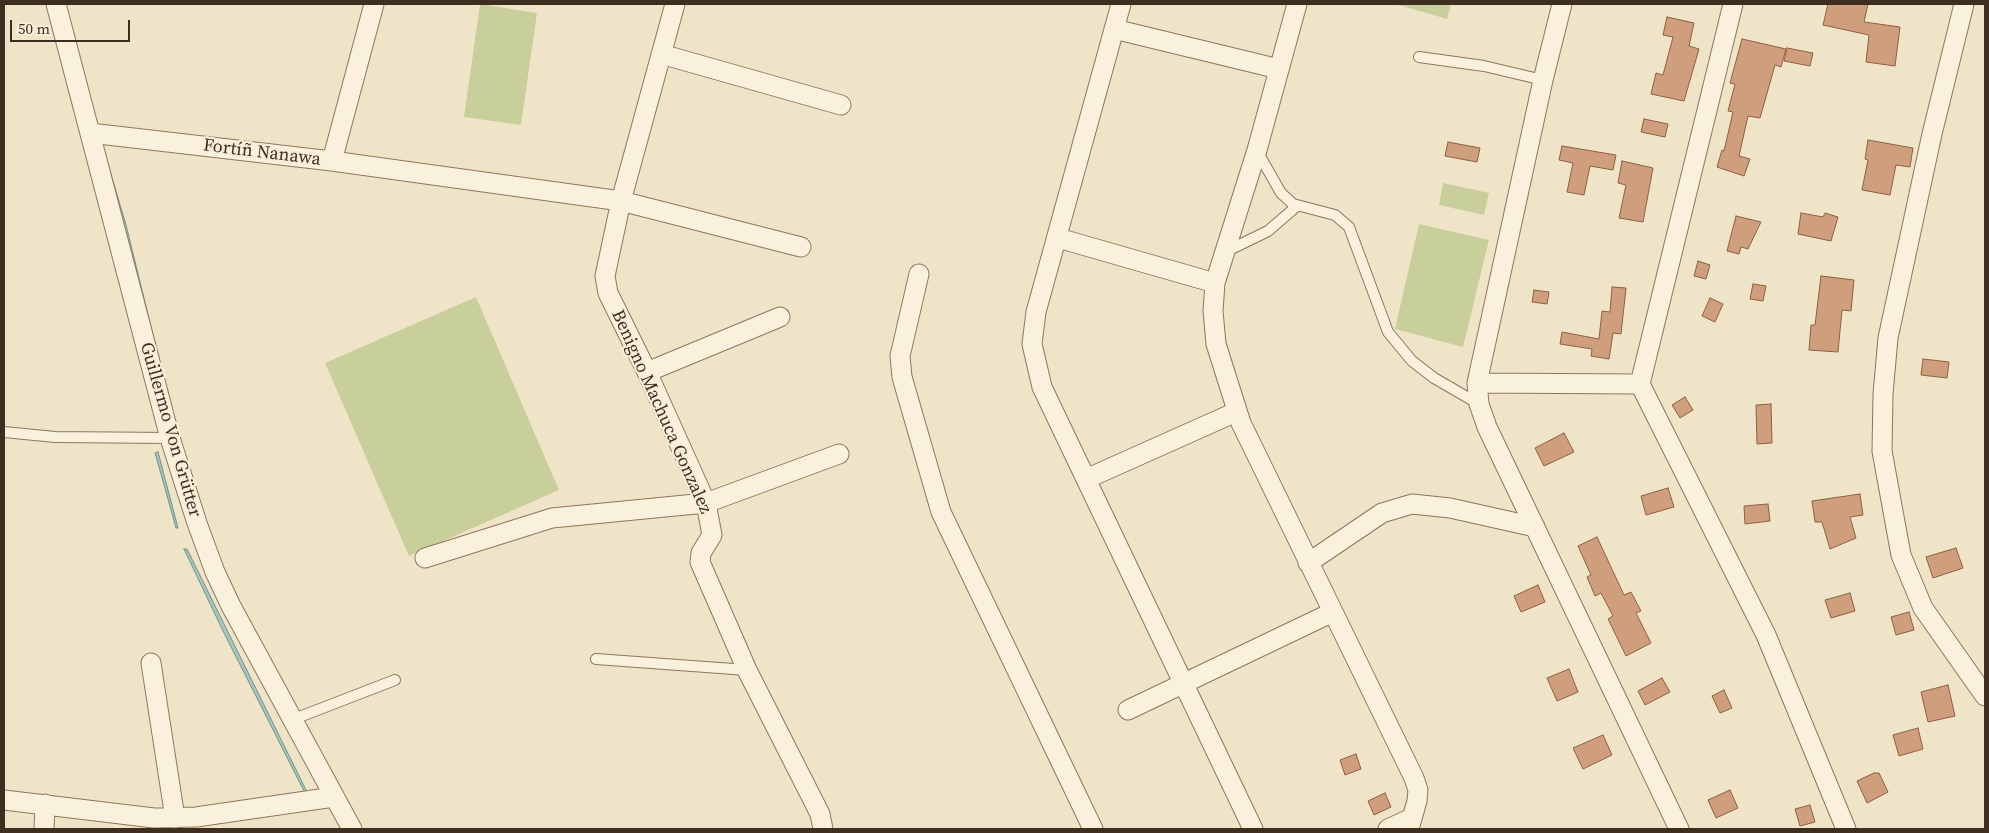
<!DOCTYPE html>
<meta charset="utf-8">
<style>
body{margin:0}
#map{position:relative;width:1989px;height:833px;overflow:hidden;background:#f0e4c8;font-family:"Source Serif 4",serif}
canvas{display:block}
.frame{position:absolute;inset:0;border:5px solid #3d2e20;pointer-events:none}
.scale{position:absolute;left:10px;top:20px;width:120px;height:22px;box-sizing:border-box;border:2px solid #3d2e20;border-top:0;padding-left:6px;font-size:15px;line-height:18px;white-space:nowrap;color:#3d2e20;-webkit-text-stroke:4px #f7eed8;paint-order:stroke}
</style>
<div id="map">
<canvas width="1989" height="833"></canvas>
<div class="frame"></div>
<div class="scale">50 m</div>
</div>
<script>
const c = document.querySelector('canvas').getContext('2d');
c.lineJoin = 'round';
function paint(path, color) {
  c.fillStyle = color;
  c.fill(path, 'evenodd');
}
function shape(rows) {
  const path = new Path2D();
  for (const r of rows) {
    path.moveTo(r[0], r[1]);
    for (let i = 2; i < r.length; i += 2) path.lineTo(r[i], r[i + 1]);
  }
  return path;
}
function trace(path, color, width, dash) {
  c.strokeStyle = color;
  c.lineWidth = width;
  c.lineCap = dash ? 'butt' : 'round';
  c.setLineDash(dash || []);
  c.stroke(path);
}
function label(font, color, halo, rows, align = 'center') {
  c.font = font + ' "Source Serif 4",serif';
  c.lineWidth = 4.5;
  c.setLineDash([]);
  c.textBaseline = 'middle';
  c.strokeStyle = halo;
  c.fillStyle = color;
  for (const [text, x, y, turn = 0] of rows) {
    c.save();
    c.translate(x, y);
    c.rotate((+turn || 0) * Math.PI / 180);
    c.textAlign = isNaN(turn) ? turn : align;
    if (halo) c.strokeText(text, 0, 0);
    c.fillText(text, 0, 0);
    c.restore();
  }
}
paint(shape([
 [480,4,537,13,521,125,464,117],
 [1395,4,1451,4,1447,19],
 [1443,183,1489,193,1484,215,1439,205],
 [1419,224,1489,240,1463,347,1395,329],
 [476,297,559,490,409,556,325,363]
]), '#c9cf9b');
const water = shape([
 [103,147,126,225,194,501,103,147],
 [158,452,178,528,176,528,163,481,155,453,158,452],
 [184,549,187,549,307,792,305,793,223,631,184,549]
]);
paint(water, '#a9c4bc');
trace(water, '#6f938a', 1);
const building = shape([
 [1828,4,1868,4,1864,22,1900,27,1895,66,1866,62,1869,35,1823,25,1828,4],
 [1667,17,1694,23,1689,46,1699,49,1684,101,1651,94,1656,73,1663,75,1673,37,1663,35,1667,17],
 [1742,39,1786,49,1781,67,1775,65,1760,118,1748,116,1739,156,1750,159,1744,176,1717,167,1722,150,1724,151,1733,112,1728,111,1735,84,1730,83,1742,39],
 [1787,48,1813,53,1810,66,1784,61,1787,48],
 [1644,119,1668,124,1665,137,1641,132,1644,119],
 [1868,140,1913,148,1910,167,1896,165,1890,195,1862,190,1868,160,1865,159,1868,140],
 [1448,142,1480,148,1477,162,1445,156,1448,142],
 [1562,146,1616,155,1613,170,1590,166,1584,195,1567,192,1573,163,1559,160,1562,146],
 [1622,161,1653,168,1643,222,1619,218,1626,185,1618,183,1622,161],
 [1801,213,1823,217,1825,213,1838,217,1831,241,1798,234,1801,213],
 [1736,216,1761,222,1748,249,1741,247,1739,254,1727,251,1736,216],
 [1698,261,1710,265,1706,279,1694,276,1698,261],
 [1821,276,1854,280,1851,311,1842,310,1838,352,1809,350,1811,325,1815,325,1821,276],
 [1753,284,1766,286,1763,301,1750,299,1753,284],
 [1612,287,1626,288,1621,334,1613,333,1609,359,1591,356,1592,349,1560,344,1562,332,1599,339,1602,311,1610,312,1612,287],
 [1534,290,1549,292,1547,304,1532,302,1534,290],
 [1710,298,1723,304,1715,322,1702,316,1710,298],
 [1923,359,1949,362,1947,378,1921,375,1923,359],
 [1685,397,1693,410,1680,418,1672,405,1685,397],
 [1771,404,1772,443,1757,444,1756,405,1771,404],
 [1564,433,1574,452,1544,466,1535,448,1564,433],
 [1668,488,1674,507,1646,515,1641,496,1668,488],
 [1860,494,1863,515,1850,517,1856,538,1830,549,1822,522,1815,522,1812,501,1860,494],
 [1768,504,1770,521,1745,524,1744,506,1768,504],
 [1597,537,1624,595,1631,592,1641,611,1636,613,1651,643,1626,656,1608,619,1613,616,1601,593,1595,596,1587,577,1591,575,1578,546,1597,537],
 [1956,548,1963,568,1933,578,1926,557,1956,548],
 [1538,585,1545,602,1521,612,1514,596,1538,585],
 [1850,593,1855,611,1831,618,1825,600,1850,593],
 [1909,612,1914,630,1896,635,1891,617,1909,612],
 [1569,669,1578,692,1557,701,1547,678,1569,669],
 [1662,678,1670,692,1645,705,1638,691,1662,678],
 [1948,685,1955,716,1928,722,1921,692,1948,685],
 [1724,690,1732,708,1720,713,1712,696,1724,690],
 [1918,728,1923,749,1899,756,1893,735,1918,728],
 [1603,735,1612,755,1583,769,1573,748,1603,735],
 [1356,754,1361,769,1345,775,1340,760,1356,754],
 [1874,773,1879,773,1888,792,1867,803,1857,781,1874,773],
 [1730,790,1738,808,1716,818,1708,800,1730,790],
 [1385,793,1391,807,1374,815,1368,801,1385,793],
 [1810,805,1815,822,1800,826,1795,809,1810,805]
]);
paint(building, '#cf9f7d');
trace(building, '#8d5f41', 1);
const service = shape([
 [1419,57,1484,66,1543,80],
 [1257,151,1281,193,1293,204,1335,215,1349,227,1388,332,1412,361,1434,378,1479,404],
 [1225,252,1268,231,1297,206],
 [4,432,55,437,170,438],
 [596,659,747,670],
 [294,719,395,680]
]);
const minor = shape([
 [56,4,170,438,197,523,215,572,231,606,352,829],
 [675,4,621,201,605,276,608,293,647,372,706,503,712,535,701,553,700,562,747,670,820,814,823,829],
 [1121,4,1036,312,1032,344,1042,387,1253,829],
 [1297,4,1257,150,1215,283,1213,311,1216,344,1241,423,1414,778,1418,790,1417,801,1409,829],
 [1562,4,1543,80,1477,383,1479,404,1487,427,1679,829],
 [1733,4,1640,384,1766,635,1846,829],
 [1964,4,1932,134,1888,338,1883,394,1882,451,1901,555,1923,608,1985,696],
 [1114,29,1279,69],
 [661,54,841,105],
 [90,133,332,161,374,4],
 [332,161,621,201,801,247],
 [1058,238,1215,283],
 [919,274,900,356,902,377,941,512,1093,829],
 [647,372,780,317],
 [1477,383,1640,384],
 [1086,479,1236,412],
 [425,558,552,518,706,503,839,454],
 [1308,563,1382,513,1412,504,1450,508,1535,527],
 [151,663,175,818],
 [1128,710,1333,612],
 [4,800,154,818,196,817,334,797],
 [44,829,45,804],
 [1388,829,1412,818]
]);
trace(service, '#8d765c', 12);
trace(minor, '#8d765c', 21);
trace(service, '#faf1dc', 10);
trace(minor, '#faf1dc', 19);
label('18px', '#3d2e20', '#f7eed8', [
 ["Fortíñ Nanawa",262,153,7],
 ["Benigno Machuca Gonzalez",661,412,66],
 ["Guillermo Von Grütter",170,430,74]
]);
</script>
